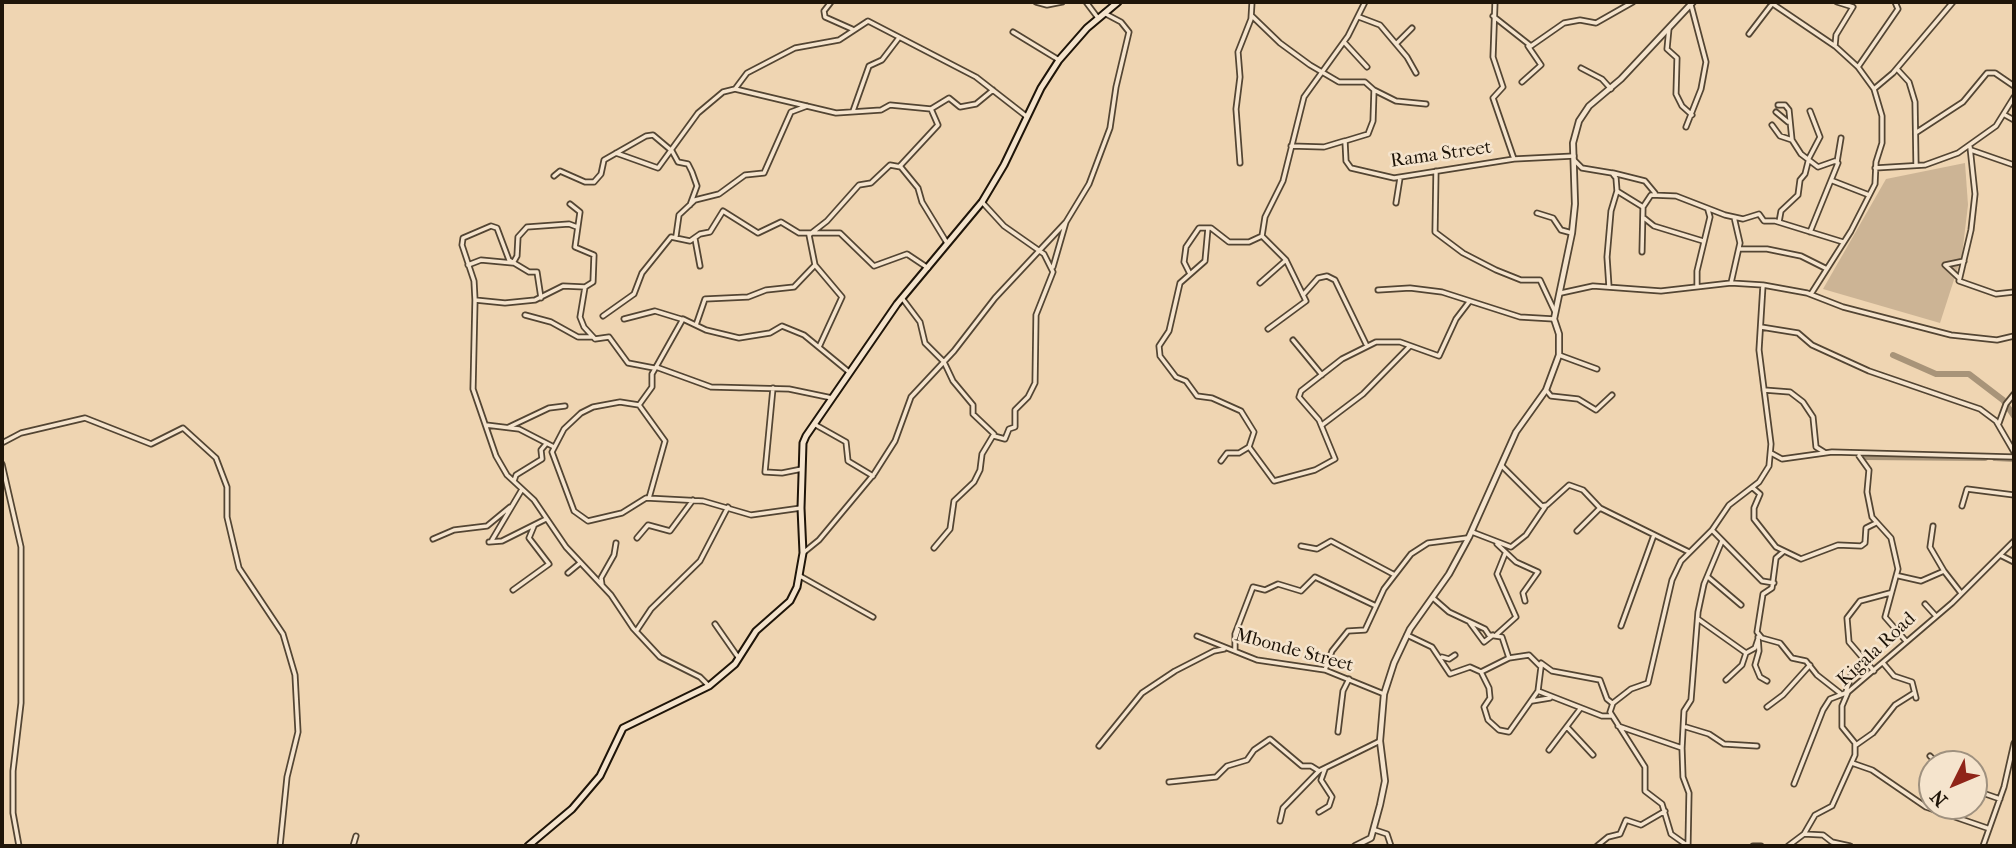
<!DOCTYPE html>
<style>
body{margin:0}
#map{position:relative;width:2016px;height:848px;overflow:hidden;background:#efd5b2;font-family:"IM FELL French Canon",serif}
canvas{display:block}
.frame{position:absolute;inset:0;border:4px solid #1f1509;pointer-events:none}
.north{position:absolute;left:1918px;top:750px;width:70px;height:70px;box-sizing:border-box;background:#f5e4cd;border:2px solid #9f917f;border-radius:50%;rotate:227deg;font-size:19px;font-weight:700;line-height:28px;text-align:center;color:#1f1509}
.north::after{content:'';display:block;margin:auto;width:24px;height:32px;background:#8f2418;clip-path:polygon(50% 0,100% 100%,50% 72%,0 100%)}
</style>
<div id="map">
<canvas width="2016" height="848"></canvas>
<div class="frame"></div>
<div class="north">N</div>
</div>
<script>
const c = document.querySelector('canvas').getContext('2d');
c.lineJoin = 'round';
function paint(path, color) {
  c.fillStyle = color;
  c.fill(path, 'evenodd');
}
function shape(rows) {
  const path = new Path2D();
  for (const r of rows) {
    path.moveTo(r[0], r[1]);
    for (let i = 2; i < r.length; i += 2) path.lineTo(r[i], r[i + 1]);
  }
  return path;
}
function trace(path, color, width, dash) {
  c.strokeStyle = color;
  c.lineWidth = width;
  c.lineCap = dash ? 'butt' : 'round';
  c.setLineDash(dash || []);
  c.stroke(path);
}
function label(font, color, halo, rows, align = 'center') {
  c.font = font + ' "IM FELL French Canon",serif';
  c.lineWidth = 5;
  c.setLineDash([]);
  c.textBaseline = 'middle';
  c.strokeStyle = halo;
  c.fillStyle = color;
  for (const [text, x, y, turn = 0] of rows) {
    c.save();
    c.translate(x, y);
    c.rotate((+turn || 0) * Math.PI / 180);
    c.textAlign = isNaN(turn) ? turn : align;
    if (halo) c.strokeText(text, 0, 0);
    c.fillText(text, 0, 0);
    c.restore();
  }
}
paint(shape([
 [1965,163,1968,205,1962,255,1940,323,1823,289,1886,179]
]), '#ccb495');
trace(shape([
 [1893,355,1936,374,1969,374,2003,400,2014,416],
 [1864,457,1985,458],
 [1995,458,2014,459]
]), '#a89479', 6);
const minor = shape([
 [831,2,824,11,825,17,852,29],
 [1036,2,1047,5,1062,2],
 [1086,2,1098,18],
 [1495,2,1493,57,1503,87,1493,98,1514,159],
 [1770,2,1835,46,1858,67,1874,89,1882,116,1882,143,1876,162,1875,184,1851,231,1811,294],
 [1252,16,1280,43,1310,65,1339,82,1365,82,1374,90,1373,121,1368,134,1345,141,1346,161,1351,168,1394,178,1514,159,1574,156],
 [1493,16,1531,46,1564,23,1580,20,1596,23,1633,2],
 [1359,17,1380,25,1407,57,1416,73],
 [1669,28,1667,49,1677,58,1676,94,1682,106,1692,115],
 [1013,32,1059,60],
 [1749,34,1772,4],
 [1344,42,1367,67],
 [1396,44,1412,28],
 [1835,46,1836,35,1853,7,1837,2],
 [1858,67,1898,9,1895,2],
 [1581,68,1602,79,1611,89],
 [1897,69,1909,82,1915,102,1916,165],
 [1522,82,1541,65,1528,46],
 [735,89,836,113,881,110,890,105,931,109,949,98,960,107,976,104,993,90],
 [1874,89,1893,73,1953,2],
 [1374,90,1396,101,1426,104],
 [1778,105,1785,105,1789,110,1792,140,1801,154,1818,167,1835,161,1838,163,1810,232],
 [931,109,938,125,900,166,918,188,922,202,947,243],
 [853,111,869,66,882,60,898,39],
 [1776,112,1788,122],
 [2005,115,2014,120],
 [1772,125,1780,136,1792,140],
 [1686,127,1701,89,1706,62,1691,5],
 [1917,132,1963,102,1987,73,1995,73,2014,86],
 [1291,146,1324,147,1344,141],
 [1970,147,1975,194,1971,230,1959,281,1996,294,2014,292],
 [1971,150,2014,165],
 [616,153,658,168,698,113,723,92,735,89,747,73,795,48,839,40,868,21,976,77,1026,116],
 [1574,160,1582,168,1612,173,1616,178,1617,191,1611,211,1607,257,1609,287],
 [1837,162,1841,138],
 [1240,163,1236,109,1240,77,1238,52,1251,19,1252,2],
 [1875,168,1925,165,1958,153,1996,126,2014,97],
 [1436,171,1435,232,1463,253,1496,270,1521,280,1540,280,1555,312],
 [1613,173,1645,181,1655,193],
 [554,176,560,171,585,182,594,182,601,174,604,160,646,136,653,135,672,151,678,162,688,164,692,172,697,186,690,205],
 [1833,181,1869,195],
 [1617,191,1643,207,1651,195,1676,196,1725,215,1743,219,1759,214,1764,221,1775,221,1843,242],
 [982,202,1004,226,1044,254,1053,272,1036,315,1035,383,1028,397,1015,410,1015,427,1009,429,1005,439,994,436],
 [1396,203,1400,178],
 [1537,213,1553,218,1561,230,1572,233],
 [1644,218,1654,226,1703,241],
 [1779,222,1781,211,1798,195,1800,180,1805,174,1809,158,1820,137,1810,111],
 [1208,228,1205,261,1180,283,1169,331,1159,346,1160,356,1176,377,1186,381,1197,396,1212,398,1241,411,1254,432,1249,447,1274,481,1315,470,1335,459,1319,420,1299,397,1301,391,1342,359,1376,342,1400,342,1439,356,1456,319,1469,302],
 [676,236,679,215,695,200,719,194,745,175,764,173,791,112,807,106],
 [1262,236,1286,260,1306,301,1268,329],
 [695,239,700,266],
 [1740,249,1767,249,1801,256,1825,268],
 [1642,252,1643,207],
 [468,265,481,260,513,263,517,256,518,237,527,227,569,224,577,227],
 [1053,267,1066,222,1089,184,1110,128,1116,87,1129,32,1121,22,1104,13],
 [1190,274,1184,262,1186,247,1199,228,1211,228,1229,242,1249,242,1262,236,1265,217,1283,181,1304,97,1348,36,1365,2],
 [1959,278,1945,265,1964,261],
 [1260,283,1286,260],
 [1731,283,1740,243,1734,217],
 [1697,286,1697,271,1710,217,1708,210],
 [585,287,580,317,584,327,595,339,609,337,628,363,654,368],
 [1378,290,1410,288,1442,292,1520,317,1554,319],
 [1561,293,1593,286,1661,291,1731,283,1763,285,1807,293,1843,307,1951,335,1997,340,2014,336],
 [1303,295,1318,278,1327,276,1335,280,1366,344],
 [541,298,537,272,529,272,509,260,497,228,491,226,463,238,462,245,474,281,475,300,473,389,496,456,507,475,534,500,566,547,611,595,633,628,660,657,700,677,709,686],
 [902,298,920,322,925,343,944,362,953,381,973,405,973,414,994,434,982,454,980,470,974,482,954,501,950,529,934,548],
 [475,300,505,303,535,300,563,286,585,287,593,282,594,255,575,247,580,212,570,204],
 [525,315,551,322,578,337,593,337],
 [603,316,634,294,642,273,671,237,690,241,700,234,710,232,723,211,758,233,781,222,799,233,840,233,874,266,907,254,928,268],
 [624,319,655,311,681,319],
 [696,325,705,299,748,297,766,290,794,287,815,265],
 [1761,327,1798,333,1812,345,1869,371,1980,409,1996,421,2014,452],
 [1293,340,1322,375],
 [819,347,842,297,815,265,809,235,827,221,859,185,871,183,890,165,901,167],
 [1559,355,1597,369],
 [656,367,683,319,706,330,739,338,770,333,782,326,804,335,849,372],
 [773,388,765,472,782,473,802,469],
 [1546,390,1551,396,1578,399,1596,410,1612,395],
 [1764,390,1790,392,1803,402,1813,417,1816,447,1824,452],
 [639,405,665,441,649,498],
 [1999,423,2006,404,2014,394],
 [814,424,846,442,848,461,873,476],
 [486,425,519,429,554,447],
 [1322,425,1363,394,1410,346],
 [509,427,549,408,565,406],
 [2,443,21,433,85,418,151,444,183,428,216,458,227,487,227,517,239,568,283,634,295,675,298,732,287,777,280,846],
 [1771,453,1782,459,1832,452,2014,457],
 [1859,456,1869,470,1867,492,1872,517,1891,538,1898,569,1885,617,1906,641],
 [1221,461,1227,453,1239,453,1249,447],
 [2,464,21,547,21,703,13,771,13,813,19,846],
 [1502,466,1542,506,1547,505,1569,485,1583,490,1600,508,1689,552],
 [514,481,516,475,542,459,541,450,546,444],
 [1753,488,1760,494,1754,508,1754,519,1776,547,1801,559,1838,545,1861,546,1865,543,1866,528,1876,523],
 [1962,506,1967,489,2014,495],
 [801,508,751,515,703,501,646,498,622,513,588,521,574,511,552,452,564,429,581,413,593,407,620,402,639,405,652,387,652,374,656,367,711,387,789,389,832,398],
 [1933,526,1930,547,1944,571],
 [1712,530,1762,581,1774,583],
 [1577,531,1600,508],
 [1472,532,1511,547,1526,535,1545,507],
 [637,538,648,525,670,531,693,500],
 [433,539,454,530,487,526,510,507],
 [492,540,521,491],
 [489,542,502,541,546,519],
 [1497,544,1516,562,1538,572,1523,593,1525,601],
 [1301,546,1317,549,1331,541,1393,574],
 [1783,552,1776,558,1772,588,1763,594,1757,632,1762,638,1780,643,1792,658,1806,661,1817,675,1840,693],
 [803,553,819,540,874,474,895,441,911,397,954,351,995,298,1066,222],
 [2000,555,2014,562],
 [568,573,580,563],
 [800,576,873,617],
 [1899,576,1921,581,1944,571,1961,593],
 [1708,577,1741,605],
 [602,585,601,578,614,555,616,543],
 [513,590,549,564,529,538,534,526],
 [1433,598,1449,612,1485,629,1489,635,1502,637,1509,658],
 [1925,604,1935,615],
 [1698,619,1746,653],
 [1470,623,1484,642,1493,635],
 [715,624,738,657],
 [1621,626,1654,535],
 [637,630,651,609,700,561,728,507],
 [1407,635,1432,647,1450,674,1470,667,1481,672,1489,688,1490,698,1484,707,1488,720,1499,730,1509,732,1538,691,1541,667,1529,655,1509,658,1481,672],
 [1496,635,1516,617,1497,574,1505,554],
 [1197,636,1257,660,1325,670,1384,694],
 [1758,637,1759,651,1755,665,1760,677,1767,681],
 [1235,651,1235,634,1253,587,1265,590,1278,584,1301,591,1315,577,1376,606],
 [1442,657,1449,659,1455,655],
 [1541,663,1552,671,1600,680,1607,699,1612,703],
 [1883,663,1894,676,1912,682,1916,698],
 [1325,670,1332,651,1348,631,1365,630,1384,589,1411,554,1428,543,1467,538],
 [1874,671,1849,642,1847,618,1860,601,1890,593],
 [1726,680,1742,665,1746,653,1755,648,1759,636],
 [1538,691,1602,716,1610,716],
 [1846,692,1851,675],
 [1532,701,1550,698],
 [1767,707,1783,695,1810,665],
 [1618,726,1682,748],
 [1567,727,1593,755],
 [1686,727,1709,734,1724,744,1757,746],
 [1338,732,1343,691,1349,679],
 [1856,745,1873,733,1895,705,1914,693],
 [1099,746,1142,693,1175,671,1214,651,1224,649],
 [1549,750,1580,709],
 [1930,756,1938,764],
 [1852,763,1872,770,1926,807,1987,828],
 [1169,782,1216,777,1227,766,1247,760,1254,750,1270,739,1302,766,1311,766,1319,771],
 [1794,784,1823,710,1830,699,1848,692],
 [1974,790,2000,799],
 [1319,812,1329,806,1332,797,1321,780,1325,769],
 [1280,821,1283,808,1319,771,1380,741],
 [1375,830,1387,834,1391,846],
 [1804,834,1815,815,1832,806,1855,755,1855,743,1842,727,1842,706,1848,692,1952,603,2014,541],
 [1688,845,1689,793,1683,777,1682,748,1684,711,1691,700,1698,612,1704,584,1722,541],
 [353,846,356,836],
 [1597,846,1608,837,1620,834,1626,820,1641,825,1665,811],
 [1688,846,1671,834,1662,804,1645,791,1645,767,1610,712,1613,703,1631,689,1648,683,1672,580,1681,561,1712,530,1729,505,1759,482,1769,466,1771,444,1759,350,1763,285],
 [1753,846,1761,846],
 [1788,846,1804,834,1823,835,1832,842,1850,846],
 [1983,846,2004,787,2014,743]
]);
const tertiary = shape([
 [1355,846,1371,838,1380,805,1385,781,1380,741,1384,694,1394,663,1410,629,1449,574,1469,537,1516,432,1546,390,1559,355,1559,334,1554,319,1572,233,1575,204,1573,143,1579,121,1589,106,1621,79,1693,2]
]);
const secondary = shape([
 [528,846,572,809,600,776,623,728,709,686,735,664,756,631,790,601,797,587,803,553,801,508,803,443,806,436,897,304,982,202,1004,165,1041,88,1059,60,1087,28,1118,2]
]);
trace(minor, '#534533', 7);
trace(tertiary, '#534533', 8);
trace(secondary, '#1f1509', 9);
trace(minor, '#f5e4cd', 3.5);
trace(tertiary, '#f5e4cd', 4.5);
trace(secondary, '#f5e4cd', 5);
label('19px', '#1f1509', '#f5e4cd', [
 ["Rama Street",1441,155,-8],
 ["Kigala Road",1877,650,-43],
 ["Mbonde Street",1294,651,15]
]);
</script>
